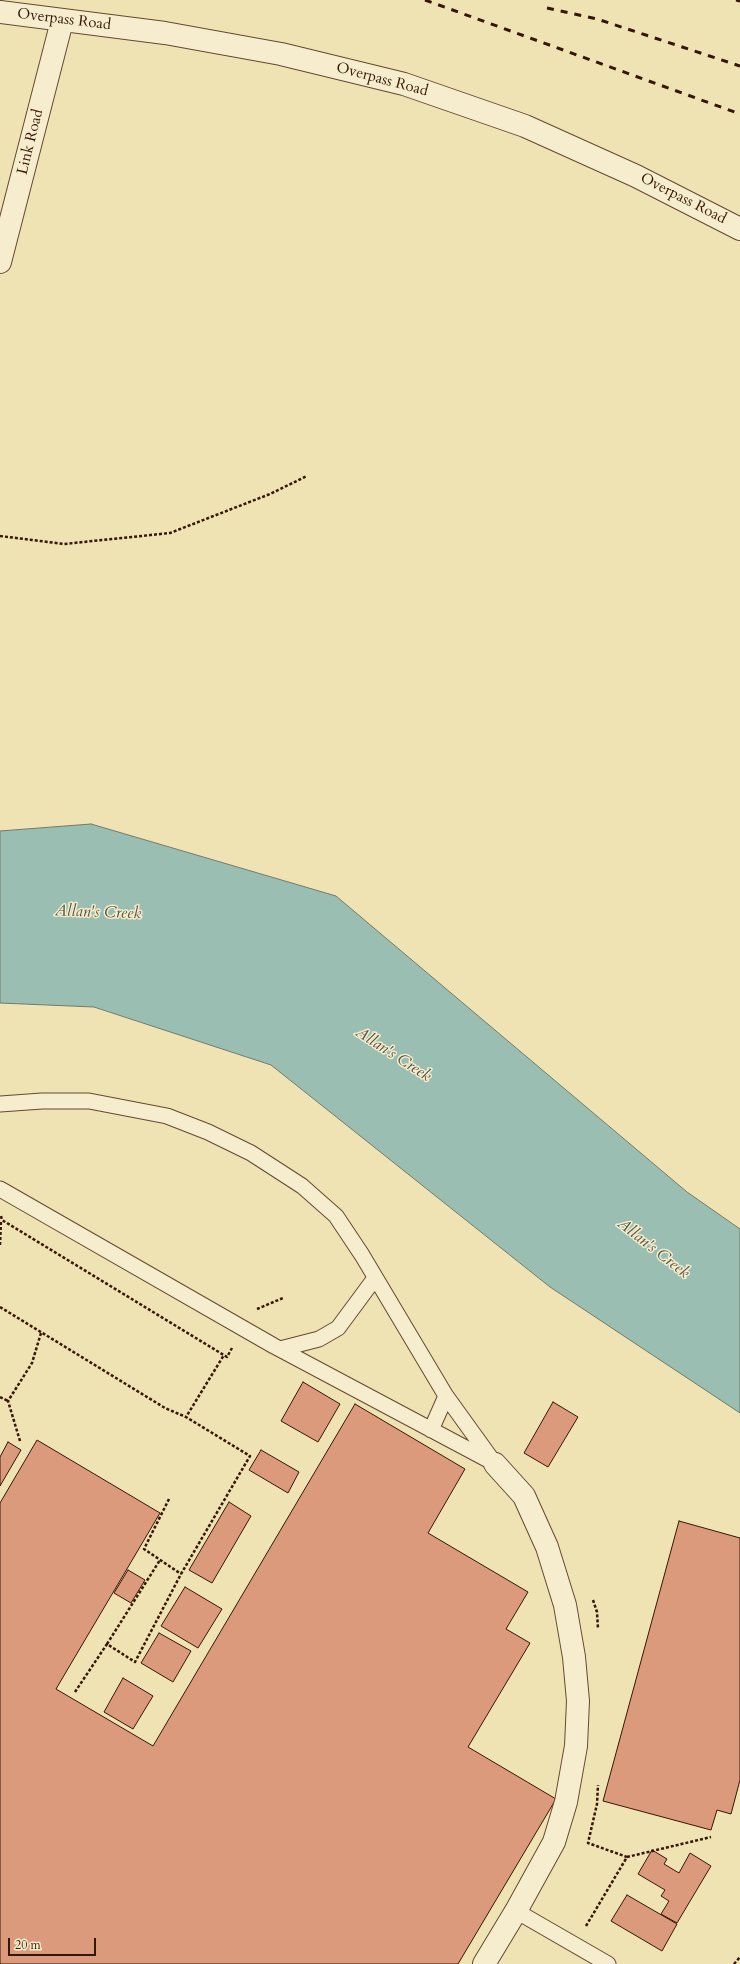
<!DOCTYPE html>
<style>
body{margin:0}
#map{position:relative;width:740px;height:1964px;overflow:hidden;background:#f0e3b3;font-family:Cardo,serif}
canvas{display:block}
.scale{position:absolute;left:8px;top:1938px;width:88px;height:18px;box-sizing:border-box;border:2px solid #341604;border-top:0;padding-left:5px;font-size:12px;line-height:14px;white-space:nowrap;color:#341604;-webkit-text-stroke:3px #f5edce;paint-order:stroke}
</style>
<div id="map">
<canvas width="740" height="1964"></canvas>
<div class="scale">20 m</div>
</div>
<script>
const c = document.querySelector('canvas').getContext('2d');
c.lineJoin = 'round';
function paint(path, color) {
  c.fillStyle = color;
  c.fill(path, 'evenodd');
}
function shape(rows) {
  const path = new Path2D();
  for (const r of rows) {
    path.moveTo(r[0], r[1]);
    for (let i = 2; i < r.length; i += 2) path.lineTo(r[i], r[i + 1]);
  }
  return path;
}
function trace(path, color, width, dash) {
  c.strokeStyle = color;
  c.lineWidth = width;
  c.lineCap = dash ? 'butt' : 'round';
  c.setLineDash(dash || []);
  c.stroke(path);
}
function label(font, color, halo, rows, align = 'center') {
  c.font = font + ' Cardo,serif';
  c.lineWidth = 3;
  c.setLineDash([]);
  c.textBaseline = 'middle';
  c.strokeStyle = halo;
  c.fillStyle = color;
  for (const [text, x, y, turn = 0] of rows) {
    c.save();
    c.translate(x, y);
    c.rotate((+turn || 0) * Math.PI / 180);
    c.textAlign = isNaN(turn) ? turn : align;
    if (halo) c.strokeText(text, 0, 0);
    c.fillText(text, 0, 0);
    c.restore();
  }
}
const water = shape([
 [91,824,336,896,687,1192,740,1229,740,1413,550,1287,271,1065,94,1007,0,1003,0,831,91,824]
]);
paint(water, '#9abeb1');
trace(water, '#717b6c', 1);
const building = shape([
 [303,1382,340,1404,318,1442,281,1421,303,1382],
 [553,1402,578,1417,548,1467,524,1453,553,1402],
 [355,1404,465,1469,428,1533,528,1592,506,1629,530,1643,468,1747,556,1799,458,1964,0,1964,0,1503,37,1440,160,1513,56,1689,153,1746,355,1404],
 [8,1442,21,1450,0,1486,0,1457,8,1442],
 [261,1450,299,1472,288,1493,249,1470,261,1450],
 [229,1502,251,1516,212,1583,189,1570,229,1502],
 [679,1521,740,1538,740,1780,731,1814,717,1810,711,1830,603,1801,679,1521],
 [128,1570,145,1580,131,1603,114,1593,128,1570],
 [185,1587,222,1609,198,1648,161,1626,185,1587],
 [159,1633,191,1651,173,1682,141,1663,159,1633],
 [123,1678,153,1696,133,1729,104,1712,123,1678],
 [652,1850,667,1859,664,1864,679,1873,690,1853,711,1866,677,1923,661,1914,669,1901,661,1896,665,1890,638,1874,652,1850],
 [627,1895,677,1924,662,1951,611,1921,627,1895]
]);
paint(building, '#dc9a7c');
trace(building, '#341604', 1);
const lane = shape([
 [0,1104,42,1101,89,1101,167,1116,208,1132,251,1153,302,1186,336,1216,362,1255,446,1396,495,1464],
 [0,1189,274,1346,492,1462],
 [280,1349,319,1339,338,1328,375,1278],
 [431,1430,446,1396],
 [516,1911,608,1964]
]);
const street = shape([
 [0,12,165,33,281,54,404,84,525,126,636,176,740,229],
 [0,262,62,21],
 [484,1964,516,1911,554,1842,566,1802,576,1746,578,1701,574,1657,565,1605,547,1547,524,1496,495,1464]
]);
trace(lane, '#634930', 17);
trace(street, '#634930', 24);
trace(shape([
 [0,536,64,544,170,533,270,494,307,476],
 [1,1216,2,1220,227,1357,232,1348],
 [0,1245,1,1220],
 [0,1307,165,1408,186,1417],
 [257,1309,283,1298],
 [0,1397,8,1401],
 [20,1441,8,1401,32,1363,41,1333],
 [169,1499,144,1549,181,1574],
 [593,1600,597,1612,598,1629],
 [107,1644,160,1560],
 [75,1692,107,1644,135,1662,181,1574,250,1456,186,1417,224,1355],
 [627,1857,711,1837],
 [586,1926,627,1857,588,1843,597,1804,598,1785],
 [734,1964,740,1957]
]), '#341604', 2.5, [3, 2]);
trace(lane, '#f5edce', 15);
trace(street, '#f5edce', 22);
trace(shape([
 [425,0,740,114],
 [736,0,740,1],
 [547,8,597,19,740,66]
]), '#341604', 3, [7, 7]);
label('15px', '#341604', '#f5edce', [
 ["Overpass Road",64,20,7],
 ["Overpass Road",382,80,15],
 ["Link Road",31,142,-76],
 ["Overpass Road",683,199,27]
]);
label('italic 16px', '#585141', '#f5edce', [
 ["Allan's Creek",98,913,2],
 ["Allan's Creek",393,1055,33],
 ["Allan's Creek",653,1249,38]
]);
</script>
